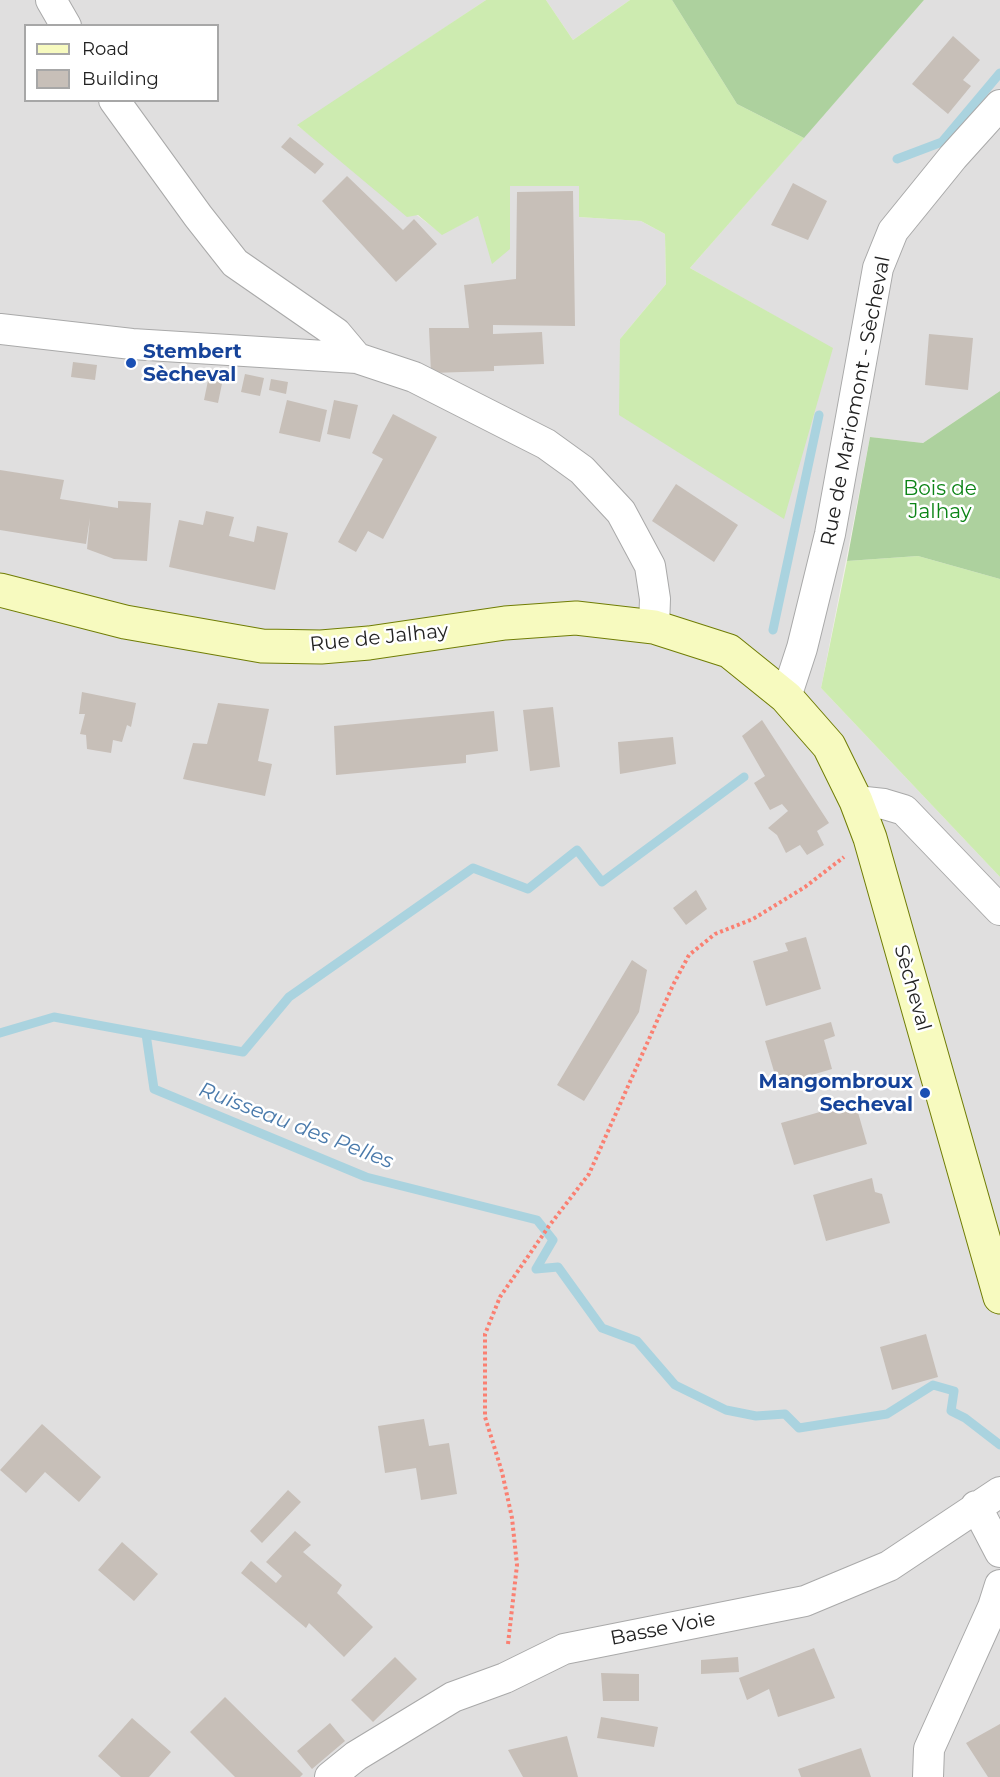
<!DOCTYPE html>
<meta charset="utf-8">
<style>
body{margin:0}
#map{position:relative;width:1000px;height:1777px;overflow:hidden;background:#f2efe9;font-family:Montserrat,sans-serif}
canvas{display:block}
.legend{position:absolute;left:24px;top:24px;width:195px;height:78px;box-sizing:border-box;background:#fff;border:2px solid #a7a7a7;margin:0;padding:8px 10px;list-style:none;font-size:18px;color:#222}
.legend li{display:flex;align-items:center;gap:12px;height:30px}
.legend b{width:30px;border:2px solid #a7a7a7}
</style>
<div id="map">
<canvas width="1000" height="1777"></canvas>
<ul class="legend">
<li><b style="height:8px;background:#f7fabf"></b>Road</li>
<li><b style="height:16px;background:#c7bfb8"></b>Building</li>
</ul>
</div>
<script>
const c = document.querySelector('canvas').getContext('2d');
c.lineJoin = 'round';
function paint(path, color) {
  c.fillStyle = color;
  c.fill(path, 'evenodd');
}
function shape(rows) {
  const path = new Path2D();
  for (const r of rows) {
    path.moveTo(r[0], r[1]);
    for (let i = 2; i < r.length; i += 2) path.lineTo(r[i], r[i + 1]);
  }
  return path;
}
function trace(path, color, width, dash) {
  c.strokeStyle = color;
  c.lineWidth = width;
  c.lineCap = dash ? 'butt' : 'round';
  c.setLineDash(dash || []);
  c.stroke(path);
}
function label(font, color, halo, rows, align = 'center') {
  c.font = font + ' Montserrat,sans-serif';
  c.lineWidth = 5;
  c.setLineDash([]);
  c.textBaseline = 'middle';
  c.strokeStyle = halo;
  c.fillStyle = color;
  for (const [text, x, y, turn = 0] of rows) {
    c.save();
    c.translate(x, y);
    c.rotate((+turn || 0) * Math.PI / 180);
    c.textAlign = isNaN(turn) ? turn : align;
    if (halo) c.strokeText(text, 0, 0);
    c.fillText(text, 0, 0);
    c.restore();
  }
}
paint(shape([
 [0,0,486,0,298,126,442,234,478,216,510,249,510,186,579,186,579,217,641,221,665,234,666,284,620,339,833,349,690,268,924,0,1000,0,1000,391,923,443,870,437,821,688,1000,877,1000,1777,0,1777],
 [26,26,218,26,218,100,26,100],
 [546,0,630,0,573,40]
]), '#e0dfdf');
paint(shape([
 [486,0,546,0,573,40,630,0,672,0,737,104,804,138,690,268,833,348,784,519,619,415,620,339,666,284,665,234,641,221,579,217,579,186,510,186,510,249,492,264,478,216,442,235,418,215,407,217,297,125],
 [918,556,1000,579,1000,877,821,688,847,561]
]), '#cdebb0');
paint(shape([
 [672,0,924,0,804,138,737,104],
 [1000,391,1000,579,918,556,847,561,870,437,923,443]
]), '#add19e');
trace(shape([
 [897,159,942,142,1000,73],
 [773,630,819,415],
 [0,1033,54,1017,146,1034,154,1089,366,1177,537,1220,553,1240,536,1269,558,1267,602,1328,637,1341,675,1385,726,1410,756,1416,785,1414,799,1428,887,1414,933,1385,954,1391,951,1411,965,1418,1000,1445],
 [146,1034,243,1052,289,997,473,868,528,889,577,850,602,882,744,777]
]), '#aad3df', 9);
paint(shape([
 [953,36,980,60,963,80,971,86,948,114,912,84],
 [290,137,324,164,315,174,281,147],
 [347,176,403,230,414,219,437,244,396,282,322,201],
 [793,183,827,201,808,240,771,225],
 [573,191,575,326,493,325,493,334,542,332,544,364,494,366,494,371,431,373,429,328,469,328,464,285,516,279,517,192],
 [929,334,973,338,968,390,925,385],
 [73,362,97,365,95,380,71,377],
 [210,371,224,374,218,403,204,400],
 [245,374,264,378,260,396,241,392],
 [271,379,288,382,286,394,269,390],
 [287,400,327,410,320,442,279,433],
 [334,400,358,405,350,439,327,434],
 [393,414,437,437,383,539,368,531,356,552,338,542,383,459,372,453],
 [0,470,64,480,60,499,118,508,118,501,151,503,147,561,114,559,87,549,90,518,86,544,0,530],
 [676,484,738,525,714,562,652,521],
 [206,511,234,517,229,536,254,542,257,526,288,533,275,590,169,567,179,520,203,525],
 [82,692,136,703,131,727,127,725,122,742,113,740,111,753,87,749,86,735,80,734,85,714,79,714],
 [218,703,269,709,258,761,272,764,265,796,183,779,193,743,207,744],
 [553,707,560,767,530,771,523,710],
 [494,711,498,751,466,755,466,763,336,775,334,726],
 [762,720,829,823,817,831,824,845,807,855,800,845,786,853,777,835,768,828,788,811,782,804,770,810,754,783,765,776,742,736],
 [673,737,676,764,620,774,618,742],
 [696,890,707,909,686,925,673,908],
 [806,937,821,989,766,1006,753,961,788,951,785,943],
 [632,960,647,970,639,1012,584,1101,557,1085],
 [831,1022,835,1036,824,1040,832,1069,778,1085,765,1041],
 [855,1102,867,1144,794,1165,781,1123],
 [872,1178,875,1192,882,1194,890,1223,826,1241,813,1195],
 [926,1334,938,1377,892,1390,880,1347],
 [424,1419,429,1446,449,1443,457,1494,421,1500,416,1468,385,1473,378,1426],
 [42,1424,101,1477,79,1502,45,1472,26,1493,0,1470],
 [288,1490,301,1502,262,1543,250,1531],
 [295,1531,311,1545,303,1552,342,1585,337,1593,373,1627,344,1657,309,1623,306,1628,241,1573,251,1561,276,1583,282,1576,266,1562],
 [122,1542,158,1574,134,1601,98,1570],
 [814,1648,835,1698,778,1717,769,1689,747,1700,739,1678],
 [395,1657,417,1679,373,1722,351,1700],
 [738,1657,739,1672,701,1674,701,1660],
 [601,1673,639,1674,639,1701,603,1701],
 [225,1697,303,1774,300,1777,235,1777,190,1732],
 [601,1717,658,1727,654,1747,597,1738],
 [132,1718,171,1752,149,1777,121,1777,98,1756],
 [330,1723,345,1741,312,1769,297,1751],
 [1000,1724,1000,1777,988,1777,966,1743],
 [567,1736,578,1777,523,1777,508,1750],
 [861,1748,871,1777,801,1777,798,1769]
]), '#c7bfb8');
const minor = shape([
 [51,0,66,26],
 [114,100,198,216,235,263,336,333,357,358,414,377,546,444,582,470,621,512,650,566,655,599,654,627],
 [0,329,132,344,357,358],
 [786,697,802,648,830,534,878,268,893,231,953,157,1000,105],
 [856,801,884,804,904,810,1000,910],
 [976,1506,1000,1552],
 [330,1777,356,1756,453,1697,505,1678,564,1649,805,1601,889,1566,1000,1492],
 [928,1777,929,1749,993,1607,1000,1585]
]);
const secondary = shape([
 [0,590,125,622,262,646,321,647,369,643,505,623,576,618,654,627,729,651,786,697,829,746,856,801,870,838,1000,1297]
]);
trace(minor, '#a9a9a9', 32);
trace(secondary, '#707d05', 35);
trace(shape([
 [508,1644,517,1565,512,1518,502,1472,485,1417,485,1334,500,1297,549,1226,589,1174,673,985,689,955,715,934,753,919,805,887,844,857]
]), '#fa8072', 4, [3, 3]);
trace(minor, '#fff', 30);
trace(secondary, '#f7fabf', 33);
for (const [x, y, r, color] of [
 [131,363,6,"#1a4fb4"],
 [925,1093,6,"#1a4fb4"]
]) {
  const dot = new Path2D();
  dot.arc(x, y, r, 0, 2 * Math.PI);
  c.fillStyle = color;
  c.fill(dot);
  trace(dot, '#fff', 2);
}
label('bold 20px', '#164399', '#fff', [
 ["Stembert",143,352],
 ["Sècheval",143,375],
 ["Mangombroux",913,1082,"right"],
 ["Secheval",913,1105,"right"]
], 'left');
label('20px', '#222', '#fff', [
 ["Rue de Mariomont - Sècheval",856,401,-79],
 ["Rue de Jalhay",379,638,-6],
 ["Sècheval",912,988,74],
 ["Basse Voie",663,1629,-11]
]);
label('20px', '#0c8416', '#fff', [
 ["Bois de",940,489],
 ["Jalhay",940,512]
]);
label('italic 21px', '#4a7aab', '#fff', [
 ["Ruisseau des Pelles",296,1126,21]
]);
</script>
